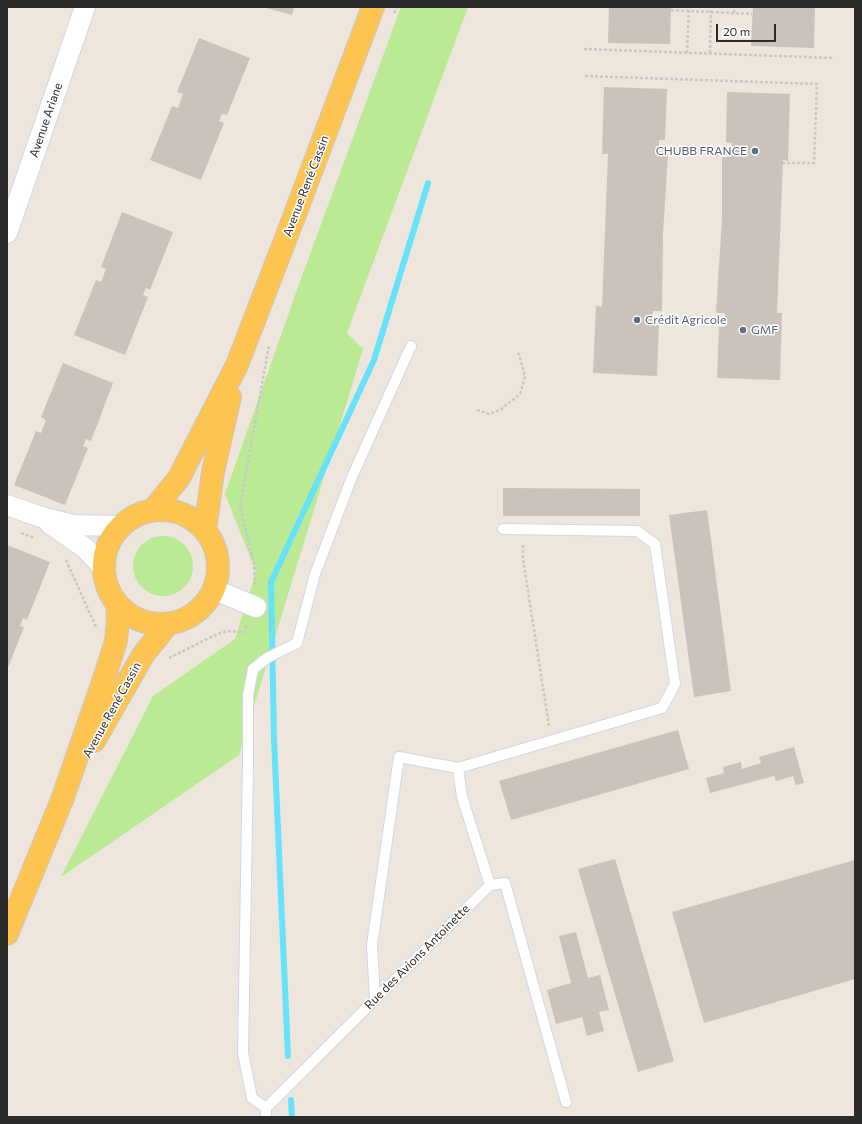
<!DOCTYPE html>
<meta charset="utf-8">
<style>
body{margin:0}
#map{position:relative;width:862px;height:1124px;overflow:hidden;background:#eee5dc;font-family:Commissioner,sans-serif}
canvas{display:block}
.frame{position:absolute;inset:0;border:8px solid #2b2b2b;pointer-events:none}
.scale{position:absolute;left:716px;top:24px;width:60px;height:18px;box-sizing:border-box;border:2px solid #2b2b2b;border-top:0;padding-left:5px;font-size:12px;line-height:14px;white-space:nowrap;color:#2b2b2b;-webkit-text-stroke:3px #fff;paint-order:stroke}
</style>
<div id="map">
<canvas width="862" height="1124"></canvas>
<div class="frame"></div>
<div class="scale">20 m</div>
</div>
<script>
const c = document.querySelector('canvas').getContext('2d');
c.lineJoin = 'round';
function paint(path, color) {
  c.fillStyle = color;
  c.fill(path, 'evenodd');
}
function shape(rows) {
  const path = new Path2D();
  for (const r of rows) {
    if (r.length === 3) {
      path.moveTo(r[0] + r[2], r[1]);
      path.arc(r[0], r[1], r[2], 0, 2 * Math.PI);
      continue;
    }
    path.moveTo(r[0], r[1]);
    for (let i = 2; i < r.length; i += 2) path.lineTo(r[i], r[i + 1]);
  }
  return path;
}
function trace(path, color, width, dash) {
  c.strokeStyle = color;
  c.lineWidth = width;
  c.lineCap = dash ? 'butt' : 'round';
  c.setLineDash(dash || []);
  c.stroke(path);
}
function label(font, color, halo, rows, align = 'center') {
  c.font = font + ' Commissioner,sans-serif';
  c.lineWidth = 3;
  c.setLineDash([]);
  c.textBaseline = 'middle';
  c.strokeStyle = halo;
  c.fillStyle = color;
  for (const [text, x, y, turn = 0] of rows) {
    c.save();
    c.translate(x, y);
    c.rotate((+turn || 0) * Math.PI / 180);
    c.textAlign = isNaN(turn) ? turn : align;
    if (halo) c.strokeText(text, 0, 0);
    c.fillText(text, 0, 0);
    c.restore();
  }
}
paint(shape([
 [401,7,468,7,347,333,363,349,239,755,61,877,153,696,235,639,256,572,225,494,298,287],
 [163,566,30]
]), '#baea94');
trace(shape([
 [288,1056,274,739,271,582,374,360,428,183],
 [291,1100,292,1117]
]), '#66e2fa', 6);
paint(shape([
 [263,7,294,7,292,15],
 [609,7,671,7,670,44,608,43],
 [753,7,815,7,814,48,751,46],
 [199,38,250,58,227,115,222,114,219,121,224,123,201,180,150,160,172,106,178,108,183,94,177,92],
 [604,87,667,89,665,140,659,140,659,154,668,155,663,233,662,311,653,311,652,325,659,325,657,376,593,373,596,306,602,307,608,154,602,154],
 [727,92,790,94,788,161,783,160,777,313,782,313,780,380,717,378,719,327,725,327,725,313,716,313,722,218,722,157,731,157,732,143,726,142],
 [122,212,173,232,150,290,146,288,143,295,148,297,125,355,74,335,96,280,101,282,106,269,101,267],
 [63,363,113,383,91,441,86,439,83,446,88,448,65,505,14,485,36,431,41,433,46,420,41,417],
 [503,488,640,489,640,516,503,516],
 [707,510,731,691,694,697,669,515],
 [7,545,50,562,27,620,23,618,20,626,24,627,7,670],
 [678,730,689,769,511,820,499,781],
 [794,747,804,783,796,785,793,776,776,781,774,776,710,793,706,778,724,773,723,767,741,762,742,769,761,763,759,757],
 [615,859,674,1061,638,1072,578,869],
 [855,860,855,979,704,1023,672,912],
 [576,932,588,978,600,975,609,1010,599,1012,604,1031,587,1036,582,1017,556,1024,547,990,571,983,559,936]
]), '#c9c3bb');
const lane = shape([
 [490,885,505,883,566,1102],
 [375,999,372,945,399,757,458,768,662,708,675,684,655,544,637,531,503,529],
 [266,1108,252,1098,243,1053,248,762,248,695,253,669,267,658,297,643,315,574,352,477,411,346],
 [266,1117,266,1108,490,885,462,797,458,768]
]);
const street = shape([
 [7,233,85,7],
 [7,505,41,517,73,525,120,526],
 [49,523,85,548,104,568],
 [213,589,256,607]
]);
const primary = shape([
 [153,510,179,478,237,365,294,217,373,7],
 [161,567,57],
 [205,530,213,472,230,397],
 [94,741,143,655,168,624],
 [7,934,62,800,104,679,116,641,118,619,117,603]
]);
trace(lane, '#d1d7e5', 12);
trace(street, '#d1d7e5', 22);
trace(primary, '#c8c8c8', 24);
trace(shape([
 [671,10,752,14],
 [394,13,397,7],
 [734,13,735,7],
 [584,49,834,58],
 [687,53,689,7],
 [710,53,711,7],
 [585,76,817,84,814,163,782,163],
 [477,410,489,414,500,410,520,394,525,377,518,351],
 [21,533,35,538],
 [523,545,523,559,549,726],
 [66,560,96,627],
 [255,585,254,564,240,507,269,345],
 [169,658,217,634,228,631,244,632,247,625]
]), '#c8c8c8', 2.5, [3, 2]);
trace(lane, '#fff', 10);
trace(street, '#fff', 20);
trace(primary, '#fec452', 22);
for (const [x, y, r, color] of [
 [755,151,4,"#5c6f8a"],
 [637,320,4,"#5c6f8a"],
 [743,330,4,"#5c6f8a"]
]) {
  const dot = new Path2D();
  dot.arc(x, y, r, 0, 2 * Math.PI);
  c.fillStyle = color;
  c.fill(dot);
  trace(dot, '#fff', 1.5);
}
label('12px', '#2b2b2b', '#fff', [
 ["Avenue Ariane",46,120,-71],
 ["Avenue René Cassin",306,186,-69],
 ["Avenue René Cassin",112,710,-61],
 ["Rue des Avions Antoinette",417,957,-45]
]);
label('12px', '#4e5e75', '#fff', [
 ["CHUBB FRANCE",747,151,"right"],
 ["Crédit Agricole",645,320],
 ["GMF",751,330]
], 'left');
</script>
